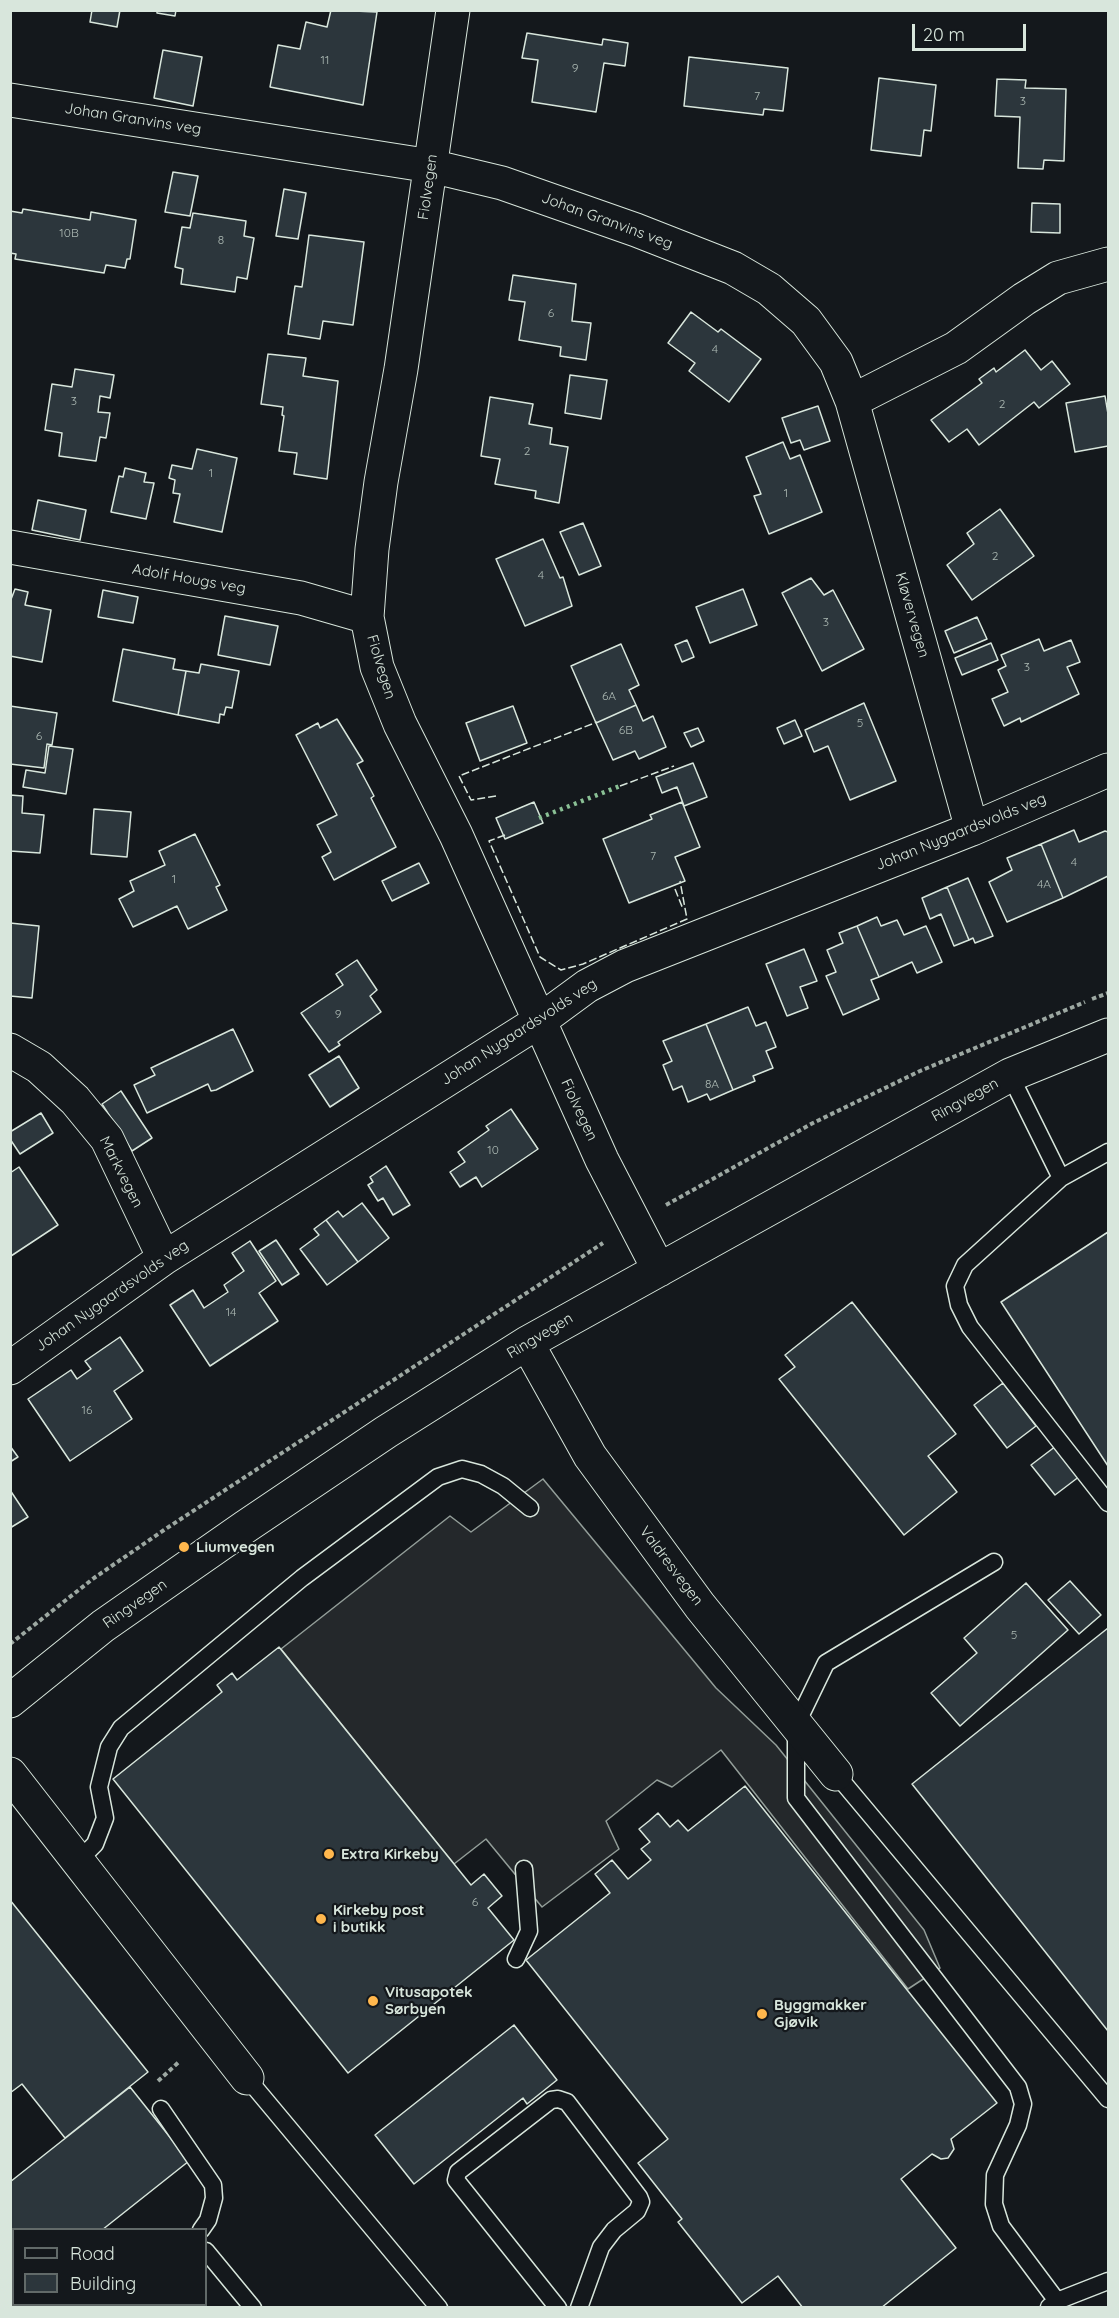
<!DOCTYPE html>
<meta charset="utf-8">
<style>
body{margin:0}
#map{position:relative;width:1119px;height:2318px;overflow:hidden;background:#14181c;font-family:Quicksand,sans-serif}
canvas{display:block}
.frame{position:absolute;inset:0;border:12px solid #d8e6dc;pointer-events:none}
.legend{position:absolute;left:12px;top:2228px;width:195px;height:78px;box-sizing:border-box;background:#14181c;border:2px solid #626a69;margin:0;padding:8px 10px;list-style:none;font-size:18px;color:#d8e6dc}
.legend li{display:flex;align-items:center;gap:12px;height:30px}
.legend b{width:30px;border:2px solid #626a69}
.scale{position:absolute;left:912px;top:24px;width:114px;height:27px;box-sizing:border-box;border:3px solid #d8e6dc;border-top:0;padding-left:8px;font-size:18px;line-height:21px;white-space:nowrap;color:#d8e6dc;-webkit-text-stroke:4px #14181c;paint-order:stroke}
</style>
<div id="map">
<canvas width="1119" height="2318"></canvas>
<div class="frame"></div>
<ul class="legend">
<li><b style="height:8px;background:#14181c"></b>Road</li>
<li><b style="height:16px;background:#2c363c"></b>Building</li>
</ul>
<div class="scale">20 m</div>
</div>
<script>
const c = document.querySelector('canvas').getContext('2d');
c.lineJoin = 'round';
function paint(path, color) {
  c.fillStyle = color;
  c.fill(path, 'evenodd');
}
function shape(rows) {
  const path = new Path2D();
  for (const r of rows) {
    path.moveTo(r[0], r[1]);
    for (let i = 2; i < r.length; i += 2) path.lineTo(r[i], r[i + 1]);
  }
  return path;
}
function trace(path, color, width, dash) {
  c.strokeStyle = color;
  c.lineWidth = width;
  c.lineCap = dash ? 'butt' : 'round';
  c.setLineDash(dash || []);
  c.stroke(path);
}
function label(font, color, halo, rows, align = 'center') {
  c.font = font + ' Quicksand,sans-serif';
  c.lineWidth = 4.5;
  c.setLineDash([]);
  c.textBaseline = 'middle';
  c.strokeStyle = halo;
  c.fillStyle = color;
  for (const [text, x, y, turn = 0] of rows) {
    c.save();
    c.translate(x, y);
    c.rotate((+turn || 0) * Math.PI / 180);
    c.textAlign = isNaN(turn) ? turn : align;
    if (halo) c.strokeText(text, 0, 0);
    c.fillText(text, 0, 0);
    c.restore();
  }
}
const parking = shape([
 [543,1479,716,1688,776,1745,924,1930,940,1968,908,1989,721,1750,672,1787,657,1780,606,1821,619,1849,542,1907,486,1839,454,1864,281,1649,450,1516,471,1532,543,1479]
]);
paint(parking, '#24282b');
trace(parking, '#939e99', 1.5);
const building = shape([
 [92,10,120,10,117,27,90,22,92,10],
 [157,10,176,10,175,16,157,13,157,10],
 [331,10,377,12,363,105,270,87,278,45,300,49,306,22,327,27,331,10],
 [527,33,602,45,603,39,628,43,625,66,604,63,596,112,532,102,538,60,522,58,527,33],
 [163,50,202,57,193,106,154,98,163,50],
 [689,57,788,68,783,111,764,109,763,115,684,106,689,57],
 [879,78,936,85,931,131,924,130,921,156,871,150,879,78],
 [997,79,1026,80,1025,88,1066,89,1064,161,1044,160,1043,169,1018,168,1020,117,995,116,997,79],
 [173,172,198,176,190,216,165,212,173,172],
 [284,189,306,193,298,239,276,236,284,189],
 [1032,203,1060,204,1060,233,1031,232,1032,203],
 [23,209,90,220,91,212,136,220,130,259,127,259,125,268,106,265,104,273,15,259,16,254,10,253,10,211,22,213,23,209],
 [193,213,246,221,244,236,254,238,247,279,237,277,235,292,181,284,183,269,175,267,182,227,190,228,193,213],
 [309,235,364,242,353,325,323,321,320,339,288,334,295,286,302,287,309,235],
 [513,275,576,284,572,321,591,323,586,360,560,356,561,347,519,340,525,302,509,300,513,275],
 [691,312,718,332,721,329,761,359,729,402,689,371,695,363,668,343,691,312],
 [1025,350,1041,370,1052,361,1070,384,1039,408,1034,402,979,445,967,429,949,442,931,420,982,383,979,379,994,368,996,372,1025,350],
 [268,354,306,358,303,376,338,381,327,479,294,474,297,453,279,451,284,416,282,415,283,407,261,404,268,354],
 [75,369,114,375,110,398,100,396,98,412,110,413,106,438,100,437,96,461,59,456,62,433,45,430,52,384,72,387,75,369],
 [570,375,607,380,601,419,565,413,570,375],
 [1105,396,1108,414,1108,446,1075,452,1066,403,1105,396],
 [490,397,533,404,529,424,552,428,550,444,568,447,559,503,535,498,536,491,495,484,500,459,481,456,490,397],
 [818,406,830,441,804,450,800,440,791,443,782,418,818,406],
 [783,442,790,459,800,455,822,512,769,534,754,496,761,494,746,457,783,442],
 [197,449,237,458,222,532,174,522,180,494,173,493,175,480,169,478,172,465,192,469,197,449],
 [125,468,146,473,144,482,154,483,146,519,111,512,119,476,123,477,125,468],
 [38,500,86,510,80,540,32,530,38,500],
 [1000,509,1034,556,972,600,947,565,974,544,967,533,1000,509],
 [583,523,601,566,579,575,560,532,583,523],
 [543,539,560,578,563,577,572,606,525,626,496,559,543,539],
 [811,578,824,595,833,590,864,649,822,671,782,593,811,578],
 [15,589,28,592,25,605,51,610,42,662,10,656,10,602,15,589],
 [743,589,757,625,710,643,696,607,743,589],
 [103,590,138,597,133,623,98,617,103,590],
 [225,616,278,626,270,665,218,655,225,616],
 [977,617,987,639,954,653,945,631,977,617],
 [1039,639,1044,651,1071,640,1080,662,1067,667,1079,694,1021,722,1020,718,1004,726,992,699,1008,692,998,670,1006,666,1001,655,1039,639],
 [687,640,694,657,682,662,675,645,687,640],
 [991,643,998,660,962,675,955,658,991,643],
 [621,644,639,685,629,690,636,705,596,723,571,666,621,644],
 [123,649,175,659,173,669,186,671,178,715,113,701,123,649],
 [201,664,239,671,232,708,226,707,224,715,220,714,219,723,178,715,186,671,199,673,201,664],
 [864,703,896,781,850,800,828,746,814,752,805,730,864,703],
 [636,705,643,721,653,716,666,747,639,759,635,751,613,760,596,723,636,705],
 [10,706,57,713,52,745,47,744,44,768,10,764,10,706],
 [513,706,527,743,480,761,466,723,513,706],
 [337,719,363,761,357,764,374,796,371,798,396,847,334,880,322,857,331,852,317,825,337,815,296,735,318,723,320,728,337,719],
 [795,720,802,736,784,744,777,728,795,720],
 [698,728,704,741,691,747,684,733,698,728],
 [49,746,73,749,66,794,23,787,26,770,45,773,49,746],
 [693,763,707,797,684,806,677,787,662,793,656,777,693,763],
 [10,795,23,796,22,813,44,815,40,853,10,851,10,795],
 [534,802,543,823,505,839,496,818,534,802],
 [682,802,700,847,675,857,685,881,629,903,603,839,652,819,650,815,682,802],
 [94,809,131,812,127,857,91,854,94,809],
 [1074,830,1079,842,1105,831,1108,832,1108,876,1063,898,1041,844,1074,830],
 [195,834,220,885,216,887,227,910,188,929,177,906,133,927,119,899,134,891,130,881,165,865,159,851,195,834],
 [1041,844,1063,898,1007,922,989,882,1012,870,1007,858,1041,844],
 [419,863,429,883,392,901,382,881,419,863],
 [968,878,993,936,975,943,973,938,969,940,947,887,968,878],
 [947,887,969,940,954,946,941,914,930,919,922,898,947,887],
 [877,917,881,926,897,920,904,935,926,926,942,962,917,973,912,962,879,977,857,926,877,917],
 [10,923,39,926,32,998,10,996,10,923],
 [857,926,879,977,871,980,879,999,843,1015,826,976,836,972,827,950,843,943,839,933,857,926],
 [804,949,817,981,800,987,808,1008,787,1016,766,964,804,949],
 [357,960,377,990,370,996,381,1012,338,1042,340,1045,329,1052,301,1013,343,985,336,974,357,960],
 [748,1007,756,1026,766,1022,776,1047,766,1051,773,1068,753,1076,755,1081,733,1090,706,1024,748,1007],
 [706,1024,733,1090,710,1100,707,1094,688,1102,682,1086,673,1090,663,1065,672,1061,663,1041,706,1024],
 [233,1029,253,1071,216,1090,211,1091,208,1084,147,1113,134,1085,155,1075,151,1068,233,1029],
 [339,1056,359,1088,330,1107,309,1075,339,1056],
 [121,1091,152,1138,132,1151,102,1104,121,1091],
 [511,1109,538,1149,482,1187,476,1177,460,1187,450,1172,465,1162,458,1152,489,1130,486,1126,511,1109],
 [41,1113,53,1133,20,1154,10,1139,10,1132,41,1113],
 [386,1166,410,1205,393,1215,383,1198,378,1201,368,1185,373,1182,370,1177,386,1166],
 [19,1167,58,1225,11,1256,10,1173,19,1167],
 [362,1203,389,1238,358,1262,326,1220,338,1211,343,1217,362,1203],
 [326,1220,358,1262,327,1285,300,1249,319,1235,314,1229,326,1220],
 [1108,1232,1108,1466,1001,1302,1108,1232],
 [276,1240,299,1274,282,1285,259,1251,276,1240],
 [250,1241,276,1281,259,1293,278,1321,210,1366,170,1305,193,1290,204,1308,228,1292,224,1285,244,1271,232,1253,250,1241],
 [852,1302,956,1434,928,1456,957,1492,904,1535,779,1379,795,1367,785,1355,852,1302],
 [120,1337,143,1371,114,1391,132,1419,70,1461,28,1399,71,1370,77,1379,91,1369,85,1361,120,1337],
 [1003,1383,1036,1426,1007,1448,974,1405,1003,1383],
 [10,1446,18,1457,10,1462,10,1446],
 [1056,1446,1080,1476,1055,1495,1031,1465,1056,1446],
 [10,1490,28,1517,10,1528,10,1490],
 [1070,1581,1101,1615,1079,1634,1048,1600,1070,1581],
 [1026,1583,1068,1630,960,1726,931,1693,977,1653,964,1638,1026,1583],
 [1108,1628,1108,2031,912,1784,1108,1628],
 [279,1647,471,1885,484,1874,502,1896,488,1908,514,1940,348,2073,113,1779,222,1692,217,1685,232,1673,237,1680,279,1647],
 [745,1786,997,2103,951,2139,954,2149,948,2158,941,2159,932,2154,901,2179,956,2248,881,2308,803,2308,778,2276,742,2303,678,2222,682,2219,638,2163,668,2139,526,1960,610,1893,595,1874,612,1860,628,1879,651,1860,641,1849,650,1842,639,1829,649,1821,658,1813,670,1827,678,1820,688,1831,745,1786],
 [10,1900,148,2072,65,2138,22,2084,10,2093,10,1900],
 [514,2025,557,2080,527,2104,523,2098,414,2184,375,2135,514,2025],
 [130,2087,189,2161,102,2230,14,2230,14,2300,10,2303,10,2182,130,2087]
]);
paint(building, '#2c363c');
trace(building, '#d8e6dc', 1.5);
const service = shape([
 [1010,1075,1061,1178],
 [1108,1152,1061,1178,965,1265,955,1286,959,1305,970,1327,1108,1503],
 [994,1562,826,1663,796,1725,796,1798,1018,2087,1023,2104,1018,2125,995,2175,994,2204,1001,2226,1057,2301],
 [836,1774,1108,2099],
 [78,1861,95,1844,105,1818,99,1787,109,1747,121,1728,302,1578,438,1477,462,1469,481,1474,503,1486,530,1508],
 [516,1959,529,1931,524,1869],
 [247,2078,439,2308],
 [161,2109,213,2185,214,2198,208,2220,201,2230],
 [206,2251,253,2308],
 [1049,2307,1057,2301,1108,2281],
 [106,2308,110,2304],
 [558,2308,456,2180,458,2172,551,2100,558,2099,567,2102,639,2197,641,2202,637,2211,614,2230,601,2247,579,2308]
]);
const minor = shape([
 [453,10,401,369,381,482,372,549,367,617,377,667,400,724,456,835,602,1160,659,1270],
 [10,100,431,166,502,183,636,230,733,268,769,289,806,321,836,362,852,401,956,348,1024,299,1058,278,1108,264],
 [852,401,972,829],
 [10,547,301,598,367,617],
 [10,1050,39,1067,75,1100,107,1139,164,1258],
 [527,1343,590,1456,700,1606,836,1774],
 [10,1368,164,1258,538,1022,587,986,625,966,972,829,1108,770],
 [10,1701,103,1626,245,1527,386,1432,527,1343,1010,1075,1108,1035],
 [10,1774,247,2078]
]);
trace(service, '#d8e6dc', 19);
trace(minor, '#d8e6dc', 35);
trace(shape([
 [1092,999,1108,993],
 [666,1205,813,1123,920,1071,1085,1002],
 [10,1644,94,1578,164,1530,603,1243],
 [158,2081,180,2061]
]), '#9da8a2', 4, [4.5, 3]);
trace(service, '#14181c', 16);
trace(minor, '#14181c', 33);
trace(shape([
 [539,818,620,786]
]), '#8ac095', 4.5, [3, 4.5]);
trace(shape([
 [620,786,674,766],
 [496,796,471,800,459,776,597,722],
 [505,835,489,841,540,957,561,970,583,964,687,919,680,881],
 [675,889,683,909]
]), '#d8e6dc', 1.5, [8, 3]);
for (const [x, y, r, color] of [
 [184,1547,6,"#ffb74d"],
 [329,1854,6,"#ffb74d"],
 [321,1919,6,"#ffb74d"],
 [373,2001,6,"#ffb74d"],
 [762,2014,6,"#ffb74d"]
]) {
  const dot = new Path2D();
  dot.arc(x, y, r, 0, 2 * Math.PI);
  c.fillStyle = color;
  c.fill(dot);
  trace(dot, '#14181c', 2);
}
label('12px', '#adbab4', null, [
 ["11",325,60],
 ["9",575,68],
 ["7",757,96],
 ["3",1023,101],
 ["10B",69,233],
 ["8",221,240],
 ["6",551,313],
 ["4",715,349],
 ["3",74,401],
 ["2",1002,404],
 ["2",527,451],
 ["1",211,473],
 ["1",786,493],
 ["2",995,556],
 ["4",541,575],
 ["3",826,622],
 ["3",1027,667],
 ["6A",609,696],
 ["5",860,723],
 ["6B",626,730],
 ["6",39,736],
 ["7",653,856],
 ["4",1074,862],
 ["1",174,879],
 ["4A",1044,884],
 ["9",338,1014],
 ["8A",712,1084],
 ["10",493,1150],
 ["14",231,1312],
 ["16",87,1410],
 ["5",1014,1635],
 ["6",475,1902]
]);
label('15px', '#d8e6dc', '#14181c', [
 ["Johan Granvins veg",133,119,9],
 ["Fiolvegen",428,187,-82],
 ["Johan Granvins veg",607,221,20],
 ["Adolf Hougs veg",189,579,10],
 ["Kløvervegen",912,615,74],
 ["Fiolvegen",381,667,73],
 ["Johan Nygaardsvolds veg",961,832,-22],
 ["Johan Nygaardsvolds veg",519,1032,-33],
 ["Ringvegen",965,1100,-29],
 ["Fiolvegen",579,1110,65],
 ["Markvegen",121,1172,63],
 ["Johan Nygaardsvolds veg",112,1296,-35],
 ["Ringvegen",540,1336,-31],
 ["Valdresvegen",671,1566,53],
 ["Ringvegen",135,1604,-35]
]);
label('bold 15px', '#d8e6dc', '#14181c', [
 ["Liumvegen",196,1547],
 ["Extra Kirkeby",341,1854],
 ["Kirkeby post",333,1910],
 ["i butikk",333,1927],
 ["Vitusapotek",385,1992],
 ["Sørbyen",385,2009],
 ["Byggmakker",774,2005],
 ["Gjøvik",774,2022]
], 'left');
</script>
